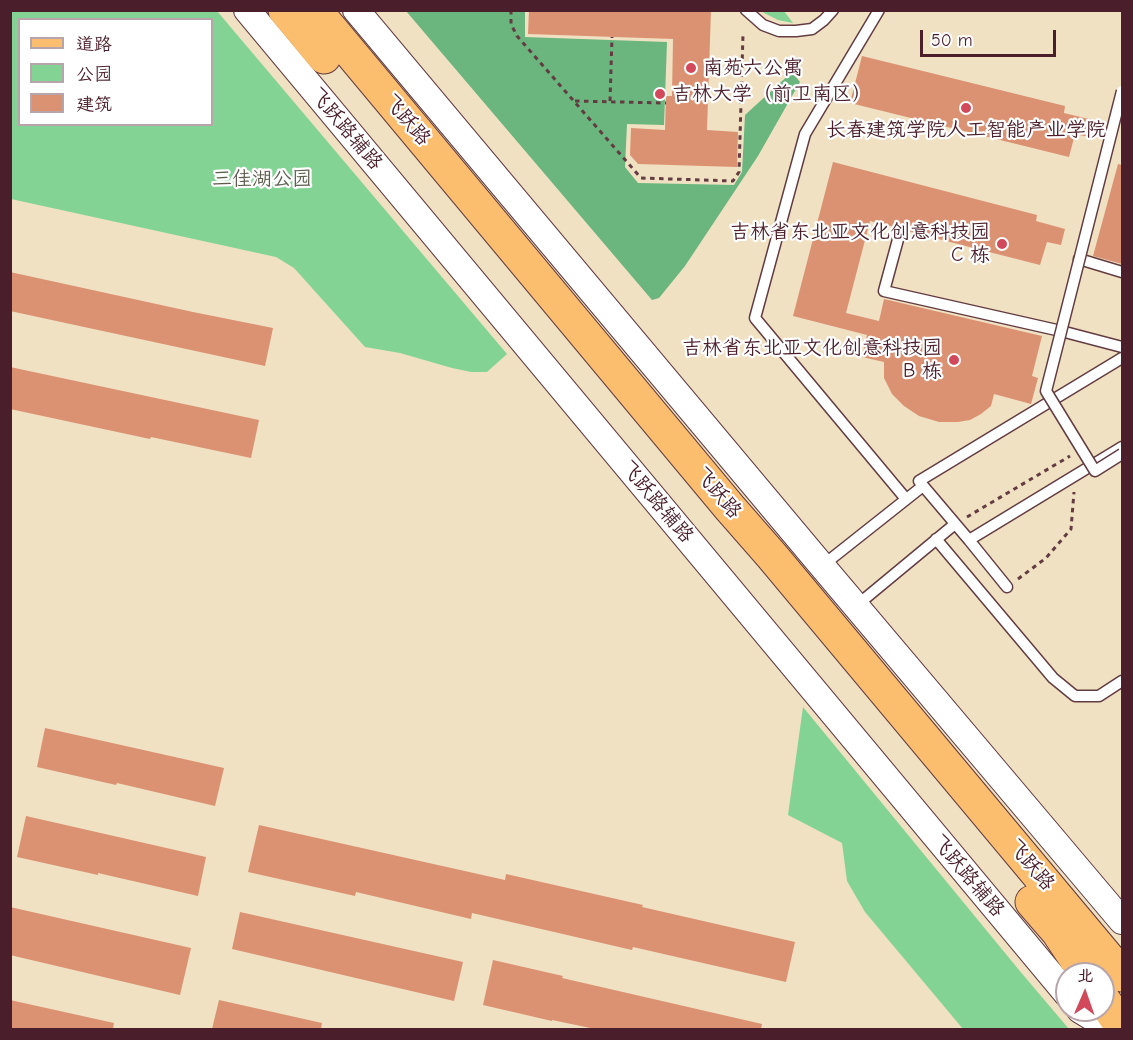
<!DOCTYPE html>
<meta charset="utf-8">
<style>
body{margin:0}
#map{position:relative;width:1133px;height:1040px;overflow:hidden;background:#f0e1c3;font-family:"Comic Neue","LXGW WenKai TC",sans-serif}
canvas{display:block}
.frame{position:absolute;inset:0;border:12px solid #4a1f2b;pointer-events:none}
.legend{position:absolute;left:18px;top:18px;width:195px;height:108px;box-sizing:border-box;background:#fff;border:2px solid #b7a5aa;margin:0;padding:8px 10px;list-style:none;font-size:18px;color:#4a1f2b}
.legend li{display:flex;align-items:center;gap:12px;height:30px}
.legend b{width:30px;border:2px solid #b7a5aa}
.north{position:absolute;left:1055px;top:962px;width:60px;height:60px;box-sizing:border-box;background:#fff;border:2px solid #b7a5aa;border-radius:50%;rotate:2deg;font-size:16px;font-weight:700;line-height:24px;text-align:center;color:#4a1f2b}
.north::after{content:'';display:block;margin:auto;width:21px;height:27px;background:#d1495b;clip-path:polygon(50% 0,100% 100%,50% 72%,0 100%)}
.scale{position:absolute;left:920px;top:30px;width:136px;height:27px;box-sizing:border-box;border:3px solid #4a1f2b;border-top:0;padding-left:8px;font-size:18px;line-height:21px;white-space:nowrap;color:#4a1f2b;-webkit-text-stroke:4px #fff;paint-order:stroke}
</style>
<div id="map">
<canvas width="1133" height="1040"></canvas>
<div class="frame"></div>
<ul class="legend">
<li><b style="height:8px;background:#fbbd6e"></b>道路</li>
<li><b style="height:16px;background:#83d494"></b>公园</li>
<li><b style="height:16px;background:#db9272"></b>建筑</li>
</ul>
<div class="north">北</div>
<div class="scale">50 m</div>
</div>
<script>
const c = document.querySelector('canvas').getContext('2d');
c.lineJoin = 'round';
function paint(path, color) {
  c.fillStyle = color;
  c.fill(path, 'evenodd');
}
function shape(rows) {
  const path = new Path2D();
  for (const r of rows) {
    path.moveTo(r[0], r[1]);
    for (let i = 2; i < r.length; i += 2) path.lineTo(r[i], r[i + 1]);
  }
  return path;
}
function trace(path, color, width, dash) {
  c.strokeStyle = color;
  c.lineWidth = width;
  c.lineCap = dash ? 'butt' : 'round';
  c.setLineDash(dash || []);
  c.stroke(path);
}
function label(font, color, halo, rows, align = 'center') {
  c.font = font + ' "Comic Neue","LXGW WenKai TC",sans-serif';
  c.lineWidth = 4.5;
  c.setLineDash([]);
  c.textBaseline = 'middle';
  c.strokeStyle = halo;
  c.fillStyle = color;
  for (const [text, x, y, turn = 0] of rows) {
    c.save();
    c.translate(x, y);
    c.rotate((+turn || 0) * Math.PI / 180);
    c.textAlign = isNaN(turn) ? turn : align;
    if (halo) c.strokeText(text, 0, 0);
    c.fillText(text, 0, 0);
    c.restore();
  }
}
paint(shape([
 [11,10,217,11,507,354,487,372,471,372,452,368,400,353,365,347,294,268,276,257,11,199],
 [20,20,212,20,212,124,20,124],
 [761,11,784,11,793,23,778,20,766,14],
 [803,707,1019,970,1069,1029,963,1029,865,912,847,881,842,843,788,815]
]), '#83d494');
paint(shape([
 [406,11,525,11,525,37,667,42,664,125,627,124,625,167,638,183,734,185,742,172,745,115,792,72,800,82,758,156,685,266,659,298,652,300]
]), '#6ab67e');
paint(shape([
 [529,10,711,10,707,130,738,132,737,167,638,164,630,155,631,128,665,130,666,96,672,96,673,39,528,34],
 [862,56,1065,106,1064,113,1093,120,1089,137,1075,134,1069,157,850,103],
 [833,162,1037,215,1036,221,1065,229,1061,245,1047,242,1040,265,907,231,906,227,901,225,898,225,894,227,870,221,846,313,879,321,884,299,1042,336,1032,376,1038,378,1031,404,994,394,991,406,981,414,970,420,958,422,939,422,919,416,904,406,892,394,884,378,884,362,862,357,867,335,793,316],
 [1118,164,1122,165,1122,264,1093,256],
 [10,272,193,312,273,328,265,366,10,311],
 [10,367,259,420,251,458,151,437,150,439,10,409],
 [45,728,224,768,215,806,117,783,116,785,37,767],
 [26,816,206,857,198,896,98,873,98,875,17,857],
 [259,825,505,880,506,874,643,905,642,907,795,942,786,982,633,947,632,950,472,913,471,919,356,892,355,896,248,872],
 [10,907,191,948,180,995,10,955],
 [240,912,463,962,454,1001,232,949],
 [493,960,563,976,562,978,762,1024,761,1029,595,1029,552,1020,552,1021,483,1005],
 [10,1000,114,1023,113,1029,10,1029],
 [219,1000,322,1023,321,1029,212,1029]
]), '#db9272');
const service = shape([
 [746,10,763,25,779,31,796,31,812,29,824,20,833,10],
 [879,10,805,134,755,318,906,499],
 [900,232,884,291,1061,331,1122,347],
 [1079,259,1122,272],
 [936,539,1053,678,1075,696,1099,696,1122,681],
 [969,540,1122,447],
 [822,566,923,486],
 [1007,587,969,540,919,481,1122,358],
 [856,606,955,524]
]);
const tertiary = shape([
 [247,10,1067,994],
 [356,10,822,566,1122,921],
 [1080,1010,1113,1030]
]);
const primary = shape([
 [285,10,324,57],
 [315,10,730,508,772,556,1122,975],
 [1032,902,1058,932,1086,974],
 [1103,999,1122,1027]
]);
trace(service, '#633c42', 13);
trace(tertiary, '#633c42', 28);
trace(primary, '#633c42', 35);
trace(shape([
 [511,10,511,24,517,36,641,178,733,181,739,172,743,34],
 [575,101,666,103],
 [610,101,612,37],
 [967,517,1070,456],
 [1018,579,1046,558,1071,529,1074,492]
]), '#633c42', 3, [4.5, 4.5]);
trace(service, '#fff', 10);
trace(tertiary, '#fff', 26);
trace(primary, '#fbbd6e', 33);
const serviceBridge = shape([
 [1122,91,1046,391,1095,471,1122,454]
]);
trace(serviceBridge, '#633c42', 13, []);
trace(serviceBridge, '#fff', 10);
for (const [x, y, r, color] of [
 [691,68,6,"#d1495b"],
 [660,94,6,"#d1495b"],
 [966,108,6,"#d1495b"],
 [1002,244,6,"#d1495b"],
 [954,360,6,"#d1495b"]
]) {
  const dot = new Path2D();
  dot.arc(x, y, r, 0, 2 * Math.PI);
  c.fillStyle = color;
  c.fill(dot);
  trace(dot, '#fff', 2);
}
label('20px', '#4a1f2b', '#fff', [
 ["南苑六公寓",703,68],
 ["吉林大学（前卫南区）",672,94],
 ["长春建筑学院人工智能产业学院",966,130,"center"],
 ["吉林省东北亚文化创意科技园",990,232,"right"],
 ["C 栋",990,255,"right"],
 ["吉林省东北亚文化创意科技园",942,348,"right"],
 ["B 栋",942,371,"right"]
], 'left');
label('20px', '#4a1f2b', '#fff', [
 ["飞跃路",407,120,50],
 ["飞跃路辅路",346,129,50],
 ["飞跃路",718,493,50],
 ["飞跃路辅路",657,502,50],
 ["飞跃路",1031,865,50],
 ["飞跃路辅路",968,876,50]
]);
label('20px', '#5e5e50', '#fff', [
 ["三佳湖公园",262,179]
]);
</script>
